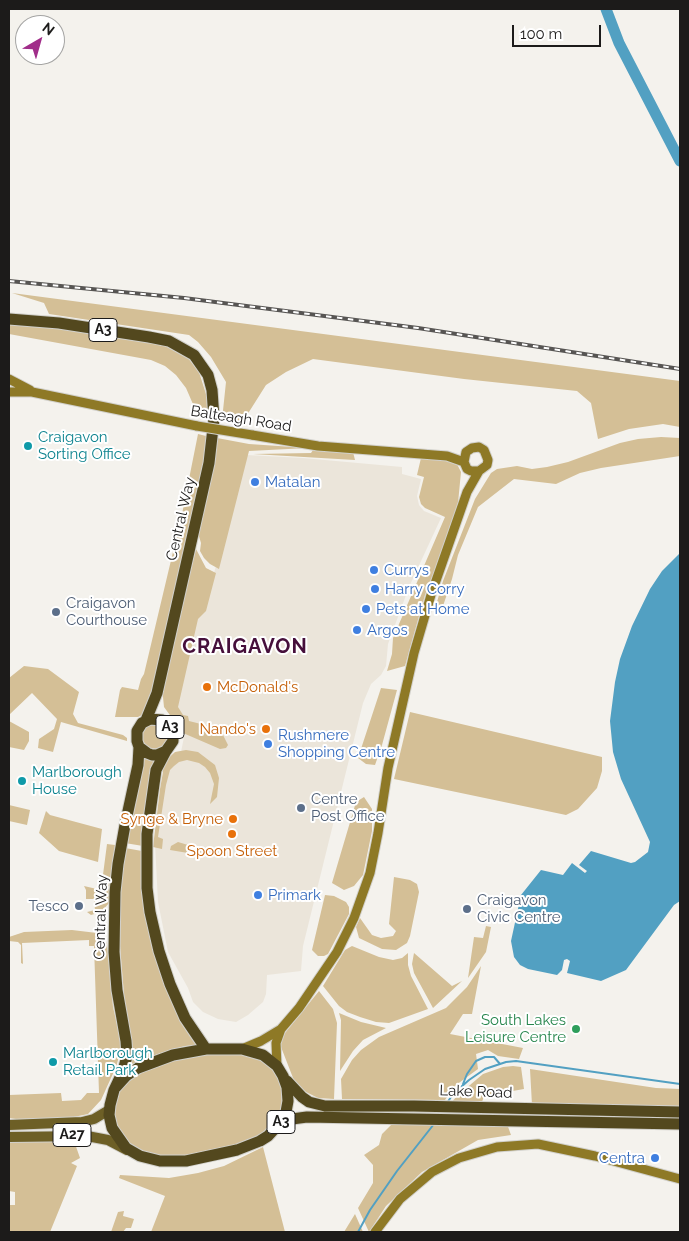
<!DOCTYPE html>
<style>
body{margin:0}
#map{position:relative;width:689px;height:1241px;overflow:hidden;background:#f4f2ed;font-family:Raleway,sans-serif}
canvas{display:block}
.frame{position:absolute;inset:0;border:10px solid #1c1b1a;pointer-events:none}
.north{position:absolute;left:15px;top:15px;width:50px;height:50px;box-sizing:border-box;background:#fff;border:1px solid #a4a4a3;border-radius:50%;rotate:38deg;font-size:14px;font-weight:700;line-height:20px;text-align:center;color:#1c1b1a}
.north::after{content:'';display:block;margin:auto;width:18px;height:22px;background:#a12e8a;clip-path:polygon(50% 0,100% 100%,50% 72%,0 100%)}
.scale{position:absolute;left:512px;top:25px;width:89px;height:22px;box-sizing:border-box;border:2px solid #1c1b1a;border-top:0;padding-left:6px;font-size:15px;line-height:18px;white-space:nowrap;color:#1c1b1a;-webkit-text-stroke:4px #fff;paint-order:stroke}
</style>
<div id="map">
<canvas width="689" height="1241"></canvas>
<div class="frame"></div>
<div class="north">N</div>
<div class="scale">100 m</div>
</div>
<script>
const c = document.querySelector('canvas').getContext('2d');
c.lineJoin = 'round';
function paint(path, color) {
  c.fillStyle = color;
  c.fill(path, 'evenodd');
}
function shape(rows) {
  const path = new Path2D();
  for (const r of rows) {
    path.moveTo(r[0], r[1]);
    for (let i = 2; i < r.length; i += 2) path.lineTo(r[i], r[i + 1]);
  }
  return path;
}
function trace(path, color, width, dash) {
  c.strokeStyle = color;
  c.lineWidth = width;
  c.lineCap = dash ? 'butt' : 'round';
  c.setLineDash(dash || []);
  c.stroke(path);
}
function label(font, color, halo, rows, align = 'center') {
  c.font = font + ' Raleway,sans-serif';
  c.lineWidth = 4;
  c.setLineDash([]);
  c.textBaseline = 'middle';
  c.strokeStyle = halo;
  c.fillStyle = color;
  for (const [text, x, y, turn = 0] of rows) {
    c.save();
    c.translate(x, y);
    c.rotate((+turn || 0) * Math.PI / 180);
    c.textAlign = isNaN(turn) ? turn : align;
    if (halo) c.strokeText(text, 0, 0);
    c.fillText(text, 0, 0);
    c.restore();
  }
}
paint(shape([
 [246,455,303,458,402,467,402,474,421,479,417,496,419,505,424,511,441,518,409,587,388,644,386,666,381,675,371,684,363,703,303,946,301,971,267,975,266,994,263,1002,248,1015,236,1022,218,1019,203,1012,193,1002,188,988,168,952,158,902,155,843,167,766,180,757,185,732,174,717,192,623,204,610]
]), '#ebe5da');
paint(shape([
 [12,293,680,381,680,427,663,424,629,429,598,439,591,403,577,391,464,379,313,359,286,372,266,385,242,423,222,420,226,382,211,357,198,342,189,335,49,314,44,303],
 [9,324,79,329,175,347,188,358,199,372,211,410,211,420,199,418,186,388,176,375,165,366,151,360,9,334],
 [198,434,210,437,156,680,144,714,138,717,115,717,120,690,122,687,138,690,141,679,144,674,182,514],
 [661,437,680,438,680,456,601,468,580,473,556,484,514,479,478,507,458,555,452,579,441,612,435,609,443,581,475,499,491,473,497,469,517,466,532,469,547,467,568,462,620,443,638,439],
 [217,438,249,444,308,448,249,451,219,569,210,564,204,558,200,551,201,543,198,533],
 [315,447,353,452,355,460,253,454,311,453],
 [421,458,456,462,461,472,458,503,449,533,425,595,405,666,387,671,392,654,393,638,445,517,425,508,421,504,419,497,424,477,417,475],
 [196,549,206,568,216,573,206,611,198,619,178,707,183,715,188,716,189,721,217,728,219,727,228,745,226,748,220,749,183,733,164,707,163,697,163,684],
 [24,666,48,669,79,692,73,714,78,723,123,735,127,738,127,741,61,722,53,752,38,748,39,739,54,729,57,719,32,693,9,715,9,678],
 [381,688,397,690,382,745,375,765,366,764,358,758],
 [410,712,602,757,602,771,597,788,578,809,566,815,394,779],
 [9,721,29,732,29,741,24,750,9,747],
 [147,724,165,725,169,737,165,745,158,749,149,748,146,745,143,741,142,732],
 [186,750,198,752,215,765,219,778,217,797,210,804,214,784,210,773,205,767,199,763,187,760,179,762,174,766,170,770,166,785,158,837,163,839,162,849,153,847,160,789,163,772,161,769,164,762,175,752],
 [143,754,155,758,143,846,125,843],
 [364,797,372,809,372,831,363,875,354,886,344,890,332,883,356,802],
 [9,805,30,810,27,825,9,821],
 [46,811,50,815,102,829,98,862,59,851,39,833],
 [178,842,198,848,201,851,200,855,170,850,171,846],
 [107,844,115,845,109,891,112,892,110,902,101,912,91,915,87,912,95,910,94,899,86,899,86,890,84,886,101,890],
 [125,848,142,851,145,903,152,944,164,980,200,1045,185,1046,161,1053,140,1061,130,1067,119,934,119,893],
 [394,877,410,880,417,884,419,892,410,936,407,943,396,950,382,949,359,938,356,927,360,918,372,935,381,938,393,936,396,931,389,924],
 [325,895,334,896,346,902,349,907,349,914,328,954,324,956,318,956,312,950],
 [486,926,491,927,486,952,468,978,474,937,483,938],
 [72,930,97,933,107,943,113,1007,122,1046,116,1067,101,1100,88,1114,69,1118,16,1119,9,1118,9,1095,61,1093,62,1101,81,1100,87,1093,99,1093,94,946,89,946,89,940,22,943,23,964,21,963,21,945,18,942,9,941,9,937,24,932],
 [352,946,379,957,393,960,402,958,408,953,408,965,411,976,428,1009,389,1023,376,1022,360,1017,347,1012,339,1006,323,986,345,950],
 [414,953,452,986,462,981,433,1008,414,973,412,964],
 [481,966,472,1014,463,1014,450,1034,523,1048,519,1059,498,1056,488,1050,476,1054,478,1069,456,1085,445,1100,342,1099,341,1079,352,1060,361,1050,379,1037,446,1008,467,987],
 [319,991,333,1009,337,1023,334,1099,318,1098,302,1090,295,1083,281,1047,281,1040,285,1033],
 [339,1013,361,1022,386,1028,363,1040,353,1051,340,1071,341,1020],
 [215,1052,255,1056,271,1068,277,1075,281,1083,282,1106,275,1120,268,1129,259,1136,241,1144,188,1155,170,1156,146,1154,135,1149,126,1141,120,1133,114,1120,115,1098,122,1086,140,1071,171,1060],
 [513,1066,521,1067,524,1089,484,1096,482,1102,450,1104,457,1096,483,1074,503,1067],
 [530,1069,656,1088,680,1089,680,1106,532,1105],
 [394,1122,507,1124,511,1135,478,1140,422,1172,386,1206,369,1232,358,1208,373,1183,373,1165,364,1155,379,1145,382,1134],
 [73,1138,80,1158,71,1163,77,1166,50,1232,9,1232,9,1205,15,1205,15,1192,9,1191,9,1139],
 [263,1147,285,1232,151,1232,165,1196,119,1178,120,1175,169,1178,198,1173,224,1166],
 [124,1211,123,1216,134,1219,131,1228,126,1228,123,1232,111,1232,118,1212],
 [355,1214,363,1232,344,1232]
]), '#d4bf96');
paint(shape([
 [680,553,680,901,674,905,626,970,601,981,567,973,570,961,567,959,564,960,562,970,557,975,528,969,520,965,514,957,511,941,521,895,541,870,563,875,572,863,585,873,587,871,579,865,591,851,631,863,635,862,648,852,650,842,621,779,613,752,610,721,615,682,620,659,632,626,650,589,662,571]
]), '#52a0c2');
trace(shape([
 [463,1084,467,1074,476,1061,485,1057,494,1057,500,1064],
 [447,1103,453,1094,469,1080,485,1069,506,1062,516,1061,680,1084],
 [358,1232,370,1210,397,1171,434,1124]
]), '#52a0c2', 2);
trace(shape([
 [606,9,619,43,680,161]
]), '#52a0c2', 11);
const secondary = shape([
 [9,379,30,390],
 [9,392,32,392,197,426],
 [252,435,318,446,447,456,464,462],
 [242,1049,261,1041,281,1029,299,1008,337,952,354,918,370,873,378,833,388,768,414,653,431,595,467,492,479,471,487,465,488,460,484,450,479,447,472,448,466,452,464,462,467,469,471,471,479,471],
 [277,1066,276,1043,281,1029],
 [375,1232,400,1199,432,1172,459,1158,497,1147,538,1144,595,1156,680,1179]
]);
const primary = shape([
 [9,1125,82,1122,94,1119,109,1110],
 [9,1137,87,1136,108,1140,127,1150]
]);
const highway = shape([
 [9,319,59,323,149,337,169,341,194,355,208,375,212,390,214,419,209,463,157,693,146,720],
 [166,751,156,770,147,834,147,888,150,912,159,951,170,984,185,1018,206,1049],
 [287,1081,302,1097,309,1102,325,1106,414,1106,680,1112],
 [116,1087,126,1076,138,1068,173,1055,206,1049,242,1049,263,1055,277,1066,283,1076,287,1087,288,1101,286,1112,280,1123,268,1136,260,1141,237,1150,186,1161,160,1161,140,1156,126,1148,112,1128,109,1115,110,1105,114,1090,123,1071,127,1056,126,1041,117,990,114,952,115,892,118,864,125,825,138,765,139,747,137,741,137,731,142,723,150,719,162,720,169,725,173,735,173,741,166,751,157,755,152,755,147,753,139,747],
 [280,1123,292,1119,307,1117,680,1124]
]);
trace(secondary, '#d1d0cb', 11);
trace(primary, '#d1d0cb', 12);
trace(highway, '#d1d0cb', 13);
trace(secondary, '#8e7926', 9);
trace(primary, '#6d5f26', 10);
trace(highway, '#53481e', 11);
const rail = shape([
 [9,281,184,298,418,328,680,369]
]);
trace(rail, '#575553', 4);
trace(rail, '#fff', 2, [5.5]);
const secondaryBridge = shape([
 [197,426,252,435]
]);
trace(secondaryBridge, '#d1d0cb', 11, []);
trace(secondaryBridge, '#8e7926', 9);
for (const [x, y, r, color] of [
 [28,446,5,"#0f9aa8"],
 [255,482,5,"#3f7fe0"],
 [374,570,5,"#3f7fe0"],
 [375,589,5,"#3f7fe0"],
 [366,609,5,"#3f7fe0"],
 [56,612,5,"#5c6f8a"],
 [357,630,5,"#3f7fe0"],
 [207,687,5,"#e8710a"],
 [266,729,5,"#e8710a"],
 [268,744,5,"#3f7fe0"],
 [22,781,5,"#0f9aa8"],
 [301,808,5,"#5c6f8a"],
 [233,819,5,"#e8710a"],
 [232,834,5,"#e8710a"],
 [258,895,5,"#3f7fe0"],
 [79,906,5,"#5c6f8a"],
 [467,909,5,"#5c6f8a"],
 [576,1029,5,"#2e9e5b"],
 [53,1062,5,"#0f9aa8"],
 [655,1158,5,"#3f7fe0"]
]) {
  const dot = new Path2D();
  dot.arc(x, y, r, 0, 2 * Math.PI);
  c.fillStyle = color;
  c.fill(dot);
  trace(dot, '#fff', 2);
}
for (const [x, y, w] of [
 [103,330,28],
 [170,727,28],
 [281,1122,28],
 [72,1135,38]
]) {
  const box = new Path2D();
  box.roundRect(x - w / 2, y - 11.5, w, 23, 4);
  c.fillStyle = '#fff';
  c.fill(box);
  trace(box, '#1c1b1a', 1);
}
label('bold 14px', '#1c1b1a', null, [
 ["A3",103,330],
 ["A3",170,727],
 ["A3",281,1122],
 ["A27",72,1135]
]);
label('15px', '#1c1b1a', '#fff', [
 ["Balteagh Road",241,419,9],
 ["Central Way",181,519,-77],
 ["Central Way",101,917,-88],
 ["Lake Road",476,1092,2]
]);
label('15px', '#0d838f', '#fff', [
 ["Craigavon",38,437],
 ["Sorting Office",38,454],
 ["Marlborough",32,772],
 ["House",32,789],
 ["Marlborough",63,1053],
 ["Retail Park",63,1070]
], 'left');
label('15px', '#366cbe', '#fff', [
 ["Matalan",265,482],
 ["Currys",384,570],
 ["Harry Corry",385,589],
 ["Pets at Home",376,609],
 ["Argos",367,630],
 ["Rushmere",278,735],
 ["Shopping Centre",278,752],
 ["Primark",268,895],
 ["Centra",645,1158,"right"]
], 'left');
label('15px', '#4e5e75', '#fff', [
 ["Craigavon",66,603],
 ["Courthouse",66,620],
 ["Centre",311,799],
 ["Post Office",311,816],
 ["Craigavon",477,900],
 ["Civic Centre",477,917],
 ["Tesco",69,906,"right"]
], 'left');
label('15px', '#c56008', '#fff', [
 ["McDonald's",217,687,"left"],
 ["Nando's",256,729],
 ["Synge & Bryne",223,819],
 ["Spoon Street",232,851,"center"]
], 'right');
label('15px', '#27864d', '#fff', [
 ["South Lakes",566,1020],
 ["Leisure Centre",566,1037]
], 'right');
c.letterSpacing = '1px';
label('bold 20px', '#460f3b', '#fff', [
 ["CRAIGAVON",245,647]
]);
c.letterSpacing = '0px';
</script>
